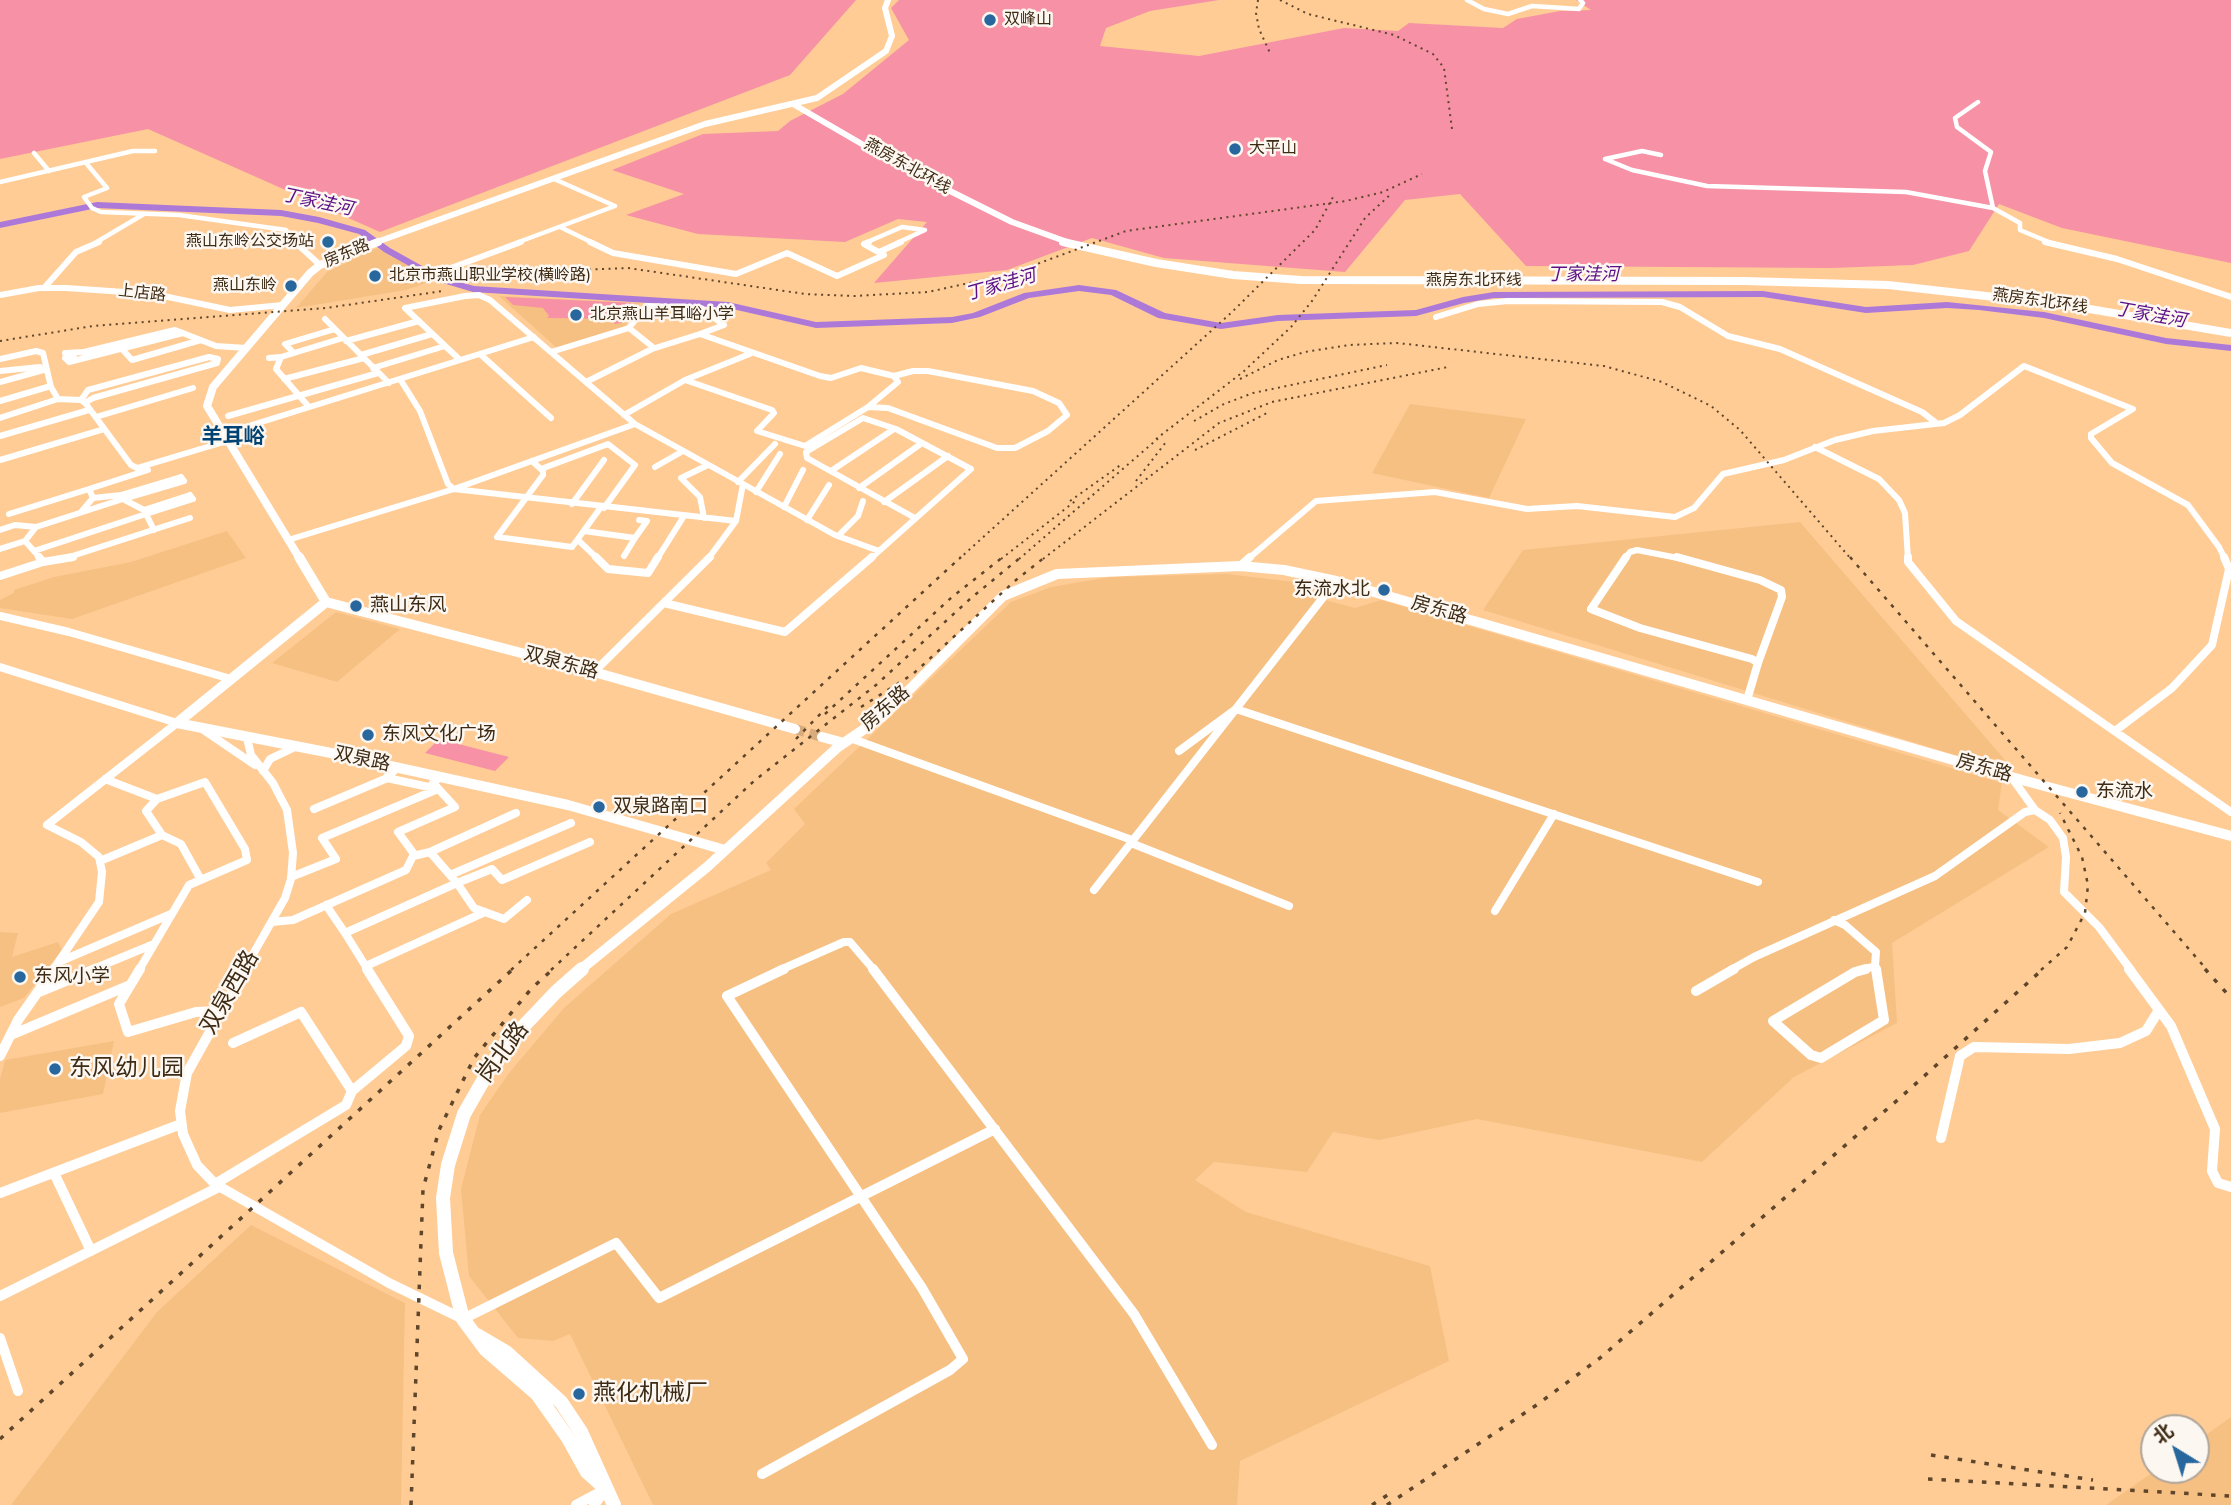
<!DOCTYPE html>
<meta charset="utf-8">
<style>
body{margin:0}
#map{position:relative;width:2231px;height:1505px;overflow:hidden;background:#ffcc96;font-family:"Nunito Sans","Noto Sans SC",sans-serif}
canvas{display:block}
.north{position:absolute;left:2140px;top:1414px;width:70px;height:70px;box-sizing:border-box;background:#fcf7f1;border:2px solid #b0a599;border-radius:50%;rotate:322deg;font-size:19px;font-weight:700;line-height:28px;text-align:center;color:#3e2b15}
.north::after{content:'';display:block;margin:auto;width:24px;height:32px;background:#28679d;clip-path:polygon(50% 0,100% 100%,50% 72%,0 100%)}
</style>
<div id="map">
<canvas width="2231" height="1505"></canvas>
<div class="north">北</div>
</div>
<script>
const c = document.querySelector('canvas').getContext('2d');
c.lineJoin = 'round';
function paint(path, color) {
  c.fillStyle = color;
  c.fill(path, 'evenodd');
}
function shape(rows) {
  const path = new Path2D();
  for (const r of rows) {
    path.moveTo(r[0], r[1]);
    for (let i = 2; i < r.length; i += 2) path.lineTo(r[i], r[i + 1]);
  }
  return path;
}
function trace(path, color, width, dash) {
  c.strokeStyle = color;
  c.lineWidth = width;
  c.lineCap = dash ? 'butt' : 'round';
  c.setLineDash(dash || []);
  c.stroke(path);
}
function label(font, color, halo, rows, align = 'center') {
  c.font = font + ' "Nunito Sans","Noto Sans SC",sans-serif';
  c.lineWidth = 5;
  c.setLineDash([]);
  c.textBaseline = 'middle';
  c.strokeStyle = halo;
  c.fillStyle = color;
  for (const [text, x, y, turn = 0] of rows) {
    c.save();
    c.translate(x, y);
    c.rotate((+turn || 0) * Math.PI / 180);
    c.textAlign = isNaN(turn) ? turn : align;
    if (halo) c.strokeText(text, 0, 0);
    c.fillText(text, 0, 0);
    c.restore();
  }
}
paint(shape([
 [377,248,434,280,406,290,296,308,327,272],
 [499,296,640,303,624,327,557,348],
 [1410,404,1526,419,1489,498,1372,473],
 [1800,522,2005,760,1955,755,1483,610,1523,550],
 [227,531,246,558,72,619,0,608,0,600,14,593,14,590,54,577,131,562],
 [1227,574,1295,582,1303,594,1355,608,1381,600,2002,783,1998,810,2049,847,1892,943,1897,1023,1794,1077,1702,1162,1477,1119,1379,1140,1333,1132,1307,1172,1214,1162,1195,1180,1246,1212,1430,1266,1449,1361,1240,1461,1237,1505,653,1505,570,1334,553,1341,518,1338,469,1276,461,1189,480,1115,509,1073,564,1008,671,914,771,870,766,863,805,824,794,809,1011,602,1051,587,1110,577],
 [336,612,400,629,337,682,272,663],
 [0,932,18,933,12,957,58,942,62,950,24,998,0,1007],
 [114,1041,103,1094,0,1113,0,1079,5,1060],
 [251,1225,405,1303,401,1505,11,1505,157,1312],
 [2231,1417,2231,1505,2106,1505,2156,1470,2196,1470,2196,1442]
]), '#f7c083');
paint(shape([
 [0,0,856,0,790,75,380,232,148,129,0,159],
 [899,0,1219,0,1150,11,1106,28,1100,46,1199,56,1344,28,1398,31,1409,23,1503,28,1517,19,1560,11,1591,10,1576,0,2231,0,2231,263,2062,228,1999,204,1969,251,1913,265,1832,268,1526,266,1460,194,1405,200,1345,272,1164,258,1092,238,1007,270,874,283,927,222,898,219,845,242,698,234,626,215,684,194,612,170,703,134,778,131,790,121,843,94,909,40,891,8],
 [505,297,634,303,623,322,615,324,609,319,547,318,549,316,543,308,513,305],
 [439,739,509,757,495,771,425,753]
]), '#f791a5');
paint(shape([
 [97,202,281,210,319,217,365,230,390,248,442,277,474,286,728,302,816,322,952,317,973,313,1024,293,1079,285,1116,290,1165,313,1221,323,1278,315,1416,310,1463,297,1494,292,1763,291,1866,307,1947,302,2044,312,2166,338,2231,345,2231,351,2166,344,2044,318,1979,310,1947,308,1866,313,1763,297,1494,298,1464,303,1416,316,1278,321,1221,329,1158,318,1111,295,1079,291,1029,298,980,317,952,323,816,328,728,308,473,292,436,281,384,252,359,234,318,223,281,216,97,208,0,228,0,222,97,202]
]), '#ad79d9');
trace(shape([
 [795,729,822,737]
]), '#d8ac7c', 10, [10, 5]);
trace(shape([
 [1467,0,1484,9,1508,14,1532,6,1579,9,1583,3,1580,0],
 [1978,102,1955,118,1957,127,1991,152,1985,171,1993,208],
 [34,153,49,171],
 [1661,155,1642,151,1605,159,1632,170,1707,186,1906,192,1993,208,2020,223,2020,230,2051,243],
 [86,163,107,188,84,197,92,208,101,212,179,215,286,230,296,243],
 [0,182,133,151,155,151],
 [560,227,593,243],
 [95,243,144,214],
 [516,243,615,206,554,179],
 [865,243,902,227,925,230,897,243]
]), '#fff', 4.5);
trace(shape([
 [295,242,320,265],
 [590,242,613,253,736,274,787,253,837,276,884,255,864,244],
 [2045,242,2117,259,2231,297],
 [864,244,869,242],
 [879,252,901,242],
 [440,272,521,242],
 [44,288,76,252,99,242],
 [0,295,39,288,66,288,154,294,230,310,283,305],
 [1436,317,1478,304,1508,301,1662,302,1680,307,1728,336,1780,349,1922,412,1935,422],
 [325,319,389,383],
 [629,328,654,348],
 [346,341,419,321],
 [122,349,132,360,201,340],
 [551,352,629,328,646,306,701,308,724,325,700,334],
 [65,353,84,352,175,330,216,346,246,348],
 [294,353,343,338],
 [480,354,551,418],
 [74,355,65,358,69,362,183,333],
 [361,355,432,334],
 [281,357,294,353,285,344,335,329],
 [269,358,281,357,276,369,309,407],
 [0,359,36,351,43,353,51,387,58,399,81,400,86,404,131,465,137,468,227,441],
 [460,360,405,308,465,296,479,295,490,300,635,424,835,535,879,551],
 [373,368,445,346],
 [0,371,40,367],
 [284,379,364,358],
 [400,379,420,411,448,484,454,489,736,521],
 [0,382,47,369],
 [586,382,652,349,700,334,820,376,831,378,861,368,894,376,898,382,868,407,805,446,757,431,774,413,772,410,685,380],
 [81,400,88,390,209,357,218,359,217,363,93,398,85,403],
 [0,401,51,386],
 [868,407,888,408,997,448,1015,448,1048,431,1067,415,1059,403,1033,391,928,371,913,371,894,376],
 [624,415,685,380,752,353],
 [228,416,378,373],
 [96,417,193,388],
 [0,418,58,399],
 [223,434,534,337],
 [0,436,89,410],
 [1815,447,1879,479,1899,500,1905,513,1908,559],
 [0,460,104,429],
 [532,461,543,471,543,475,497,537,572,547,601,507],
 [655,467,683,451],
 [541,469,608,444,635,465,604,508],
 [831,471,894,429],
 [181,477,184,481,123,499,121,495,181,477],
 [738,482,775,444],
 [859,488,922,443],
 [89,489,148,470],
 [756,492,780,454],
 [190,495,193,499,146,514,144,510,190,495],
 [93,498,121,495],
 [123,499,144,510],
 [884,502,948,456],
 [572,504,604,460],
 [784,507,803,470],
 [9,514,89,489,93,498,81,512],
 [146,514,154,530],
 [704,518,700,497,681,478,708,465],
 [807,520,829,485],
 [36,527,123,499],
 [0,530,15,525,36,527,25,541],
 [584,531,635,538,624,556],
 [838,536,858,516,863,501],
 [635,538,647,521,639,520],
 [288,540,454,489,635,424],
 [578,540,598,559],
 [0,549,25,541,34,551],
 [41,559,34,551,146,514],
 [63,559,190,518],
 [657,559,684,516],
 [708,559,736,521,743,484],
 [870,559,971,469,896,429,863,418,806,452,807,458,915,518],
 [1248,559,1316,501,1435,492,1527,509,1577,506,1675,517,1694,508,1723,474,1784,460,1835,440,1873,431,1944,423,1960,415,2024,366,2133,409,2091,434,2091,438,2112,463,2188,505,2219,547,2225,559],
 [1625,559,1630,552,1637,550,1683,559]
]), '#fff', 6);
trace(shape([
 [39,557,43,562],
 [596,557,608,569,648,573,658,557],
 [1626,557,1591,609,1640,628,1752,659,1758,663],
 [1677,557,1760,580,1781,590,1782,597,1758,663],
 [1908,557,1908,562,1956,621,2231,812],
 [1240,566,1250,557],
 [0,576,43,562,73,557],
 [664,603,785,632,872,557],
 [0,616,69,632,231,679],
 [0,667,177,723],
 [594,672,710,557],
 [1747,700,1758,663],
 [202,729,255,765],
 [2115,731,2172,688,2212,645,2229,569,2224,557],
 [850,738,1132,840,1131,843,1289,906],
 [1179,751,1236,709,1758,882],
 [263,771,270,759,295,747],
 [2012,778,2035,810],
 [105,779,157,799,205,782,245,849,247,860,189,885,139,970],
 [314,809,385,779,397,768],
 [162,835,181,844,201,880],
 [413,856,430,852,516,813],
 [100,861,162,835,146,811,157,799],
 [450,875,571,823],
 [291,877,336,859,322,838,438,789,387,778],
 [1094,890,1336,581],
 [527,900,504,919,474,908,457,883,492,869,502,880,590,842],
 [326,905,345,933,457,883,430,852],
 [1495,911,1554,814],
 [1834,920,1845,925,1876,952,1875,966],
 [272,922,293,920,406,870,414,854,398,832,455,807,433,783,440,777],
 [345,933,368,970],
 [61,961,171,914],
 [366,966,485,912],
 [1875,966,1877,970],
 [53,970,99,902,102,872,99,857,81,842,47,825,177,723],
 [91,970,154,944],
 [244,970,285,898,291,879,293,853,287,810,273,783,251,755,247,738],
 [780,970,844,942,850,942,874,970],
 [1731,970,1754,957,1935,876,2025,812,2035,810,2050,820,2063,838,2066,857,2064,892,2099,927,2131,970],
 [1861,970,1875,966]
]), '#fff', 8);
trace(shape([
 [140,969,119,1004,128,1032,196,1012,222,1011],
 [245,969,187,1073,180,1111,183,1134,197,1165,215,1184,389,1283,463,1319,616,1243,659,1298,995,1129],
 [873,969,1134,1314,1212,1445],
 [1866,969,1855,972,1773,1021,1811,1055,1821,1058,1884,1020,1876,969],
 [2129,969,2171,1026,2215,1129,2212,1171,2218,1183,2231,1187],
 [1696,991,1734,969],
 [37,993,95,969],
 [11,1035,130,985],
 [233,1043,301,1012,352,1091],
 [0,1056,18,1020,54,969],
 [1941,1138,1960,1056,1974,1047,2069,1049,2120,1043,2146,1031,2159,1010],
 [54,1173,91,1251],
 [215,1184,346,1105,352,1091,406,1046,409,1036,367,969],
 [0,1193,181,1124],
 [0,1296,219,1187],
 [0,1338,18,1391],
 [762,1474,950,1370,963,1359,922,1288,727,996,784,969],
 [576,1505,606,1489],
 [594,1505,604,1492]
]), '#fff', 10);
trace(shape([
 [793,104,898,165,1012,222,1070,243],
 [374,243,705,124,817,98,886,51,892,36,885,8,888,0]
]), '#fff', 6);
trace(shape([
 [1063,242,1156,263,1233,275,1301,280,1744,281,1888,285,2066,305,2231,333],
 [300,559,207,406,213,387,310,273,320,265,378,242]
]), '#fff', 8);
trace(shape([
 [299,557,326,602],
 [326,602,594,672,795,729],
 [177,723,331,753,568,805,725,850],
 [177,723,326,602],
 [822,737,844,743],
 [580,970,707,867,838,747,882,717,1003,596,1057,574,1240,566,1284,570,1336,581,2022,780,2231,836]
]), '#fff', 10);
trace(shape([
 [582,969,556,992,500,1051,464,1114,448,1165,443,1198,446,1253,463,1319,486,1350,537,1394,568,1438,587,1472,606,1489],
 [477,1335,506,1352,561,1402,581,1432,614,1505]
]), '#fff', 14);
trace(shape([
 [1258,0,1256,13,1259,29,1270,53],
 [1280,0,1308,14,1394,35,1433,54,1444,68,1452,129],
 [518,277,574,270,628,268,805,294,854,296,928,292,1010,274,1126,231,1346,201,1383,192,1422,174],
 [0,341,93,326,326,308,443,291],
 [1240,379,1278,360,1305,352,1349,345,1397,343,1604,366,1662,382,1711,406,1740,430,1851,559],
 [1194,421,1224,404,1253,393,1387,365],
 [1156,439,1243,372,1291,327,1312,301,1365,218,1391,194],
 [1195,450,1267,413],
 [1136,481,1166,442],
 [1070,501,1122,464],
 [959,559,1232,312,1315,230,1333,197],
 [1001,559,1078,499],
 [1019,559,1162,435],
 [1043,559,1219,423,1272,402,1448,367]
]), '#5f462b', 2, [2, 4.5]);
trace(shape([
 [1850,557,2207,970],
 [861,707,913,674,1016,580,1045,557],
 [825,714,952,597,1003,557],
 [796,739,830,704],
 [511,970,961,557],
 [551,970,754,781,876,685,970,599,1021,557],
 [2041,970,2067,947,2085,913,2088,885,2082,857,2060,813]
]), '#5f462b', 2.5, [3.5, 7]);
trace(shape([
 [2205,969,2231,998],
 [0,1439,513,969],
 [1931,1455,2093,1480],
 [1928,1479,2231,1496],
 [411,1505,423,1189,439,1130,474,1058,531,989,553,969],
 [1372,1505,1394,1491],
 [1387,1505,1538,1404,1600,1358,1901,1097,2043,969]
]), '#5f462b', 3.5, [4.5, 9]);
for (const [x, y, r, color] of [
 [990,20,7,"#28679d"],
 [1235,149,7,"#28679d"],
 [328,242,7,"#28679d"],
 [375,276,7,"#28679d"],
 [291,286,7,"#28679d"],
 [576,315,7,"#28679d"],
 [1384,590,7,"#28679d"],
 [356,606,7,"#28679d"],
 [368,735,7,"#28679d"],
 [2082,792,7,"#28679d"],
 [599,807,7,"#28679d"],
 [20,977,7,"#28679d"],
 [55,1069,7,"#28679d"],
 [579,1394,7,"#28679d"]
]) {
  const dot = new Path2D();
  dot.arc(x, y, r, 0, 2 * Math.PI);
  c.fillStyle = color;
  c.fill(dot);
  trace(dot, '#fcf7f1', 2.5);
}
label('16px', '#3e2b15', '#fcf7f1', [
 ["双峰山",1004,20],
 ["大平山",1249,149],
 ["燕山东岭公交场站",314,242,"right"],
 ["北京市燕山职业学校(横岭路)",389,276],
 ["燕山东岭",277,286,"right"],
 ["北京燕山羊耳峪小学",590,315]
], 'left');
label('16px', '#3e2b15', '#fcf7f1', [
 ["燕房东北环线",907,167,29],
 ["房东路",347,254,-23],
 ["燕房东北环线",1474,281],
 ["上店路",142,294,6],
 ["燕房东北环线",2040,302,8]
]);
label('italic 18px', '#5b1086', '#fcf7f1', [
 ["丁家洼河",317,203,12],
 ["丁家洼河",1583,276],
 ["丁家洼河",1001,286,-16],
 ["丁家洼河",2150,316,10]
]);
label('19px', '#3e2b15', '#fcf7f1', [
 ["东流水北",1370,590,"right"],
 ["燕山东风",370,606],
 ["东风文化广场",382,735],
 ["东流水",2096,792],
 ["双泉路南口",613,807],
 ["东风小学",34,977]
], 'left');
label('19px', '#3e2b15', '#fcf7f1', [
 ["房东路",1439,611,16],
 ["双泉东路",561,664,15],
 ["房东路",886,709,-41],
 ["双泉路",362,760,12],
 ["房东路",1984,769,16]
]);
label('bold 21px', '#014372', '#fcf7f1', [
 ["羊耳峪",233,438]
]);
label('23px', '#3e2b15', '#fcf7f1', [
 ["双泉西路",231,993,-60],
 ["岗北路",504,1053,-53]
]);
label('23px', '#3e2b15', '#fcf7f1', [
 ["东风幼儿园",69,1069],
 ["燕化机械厂",593,1394]
], 'left');
</script>
